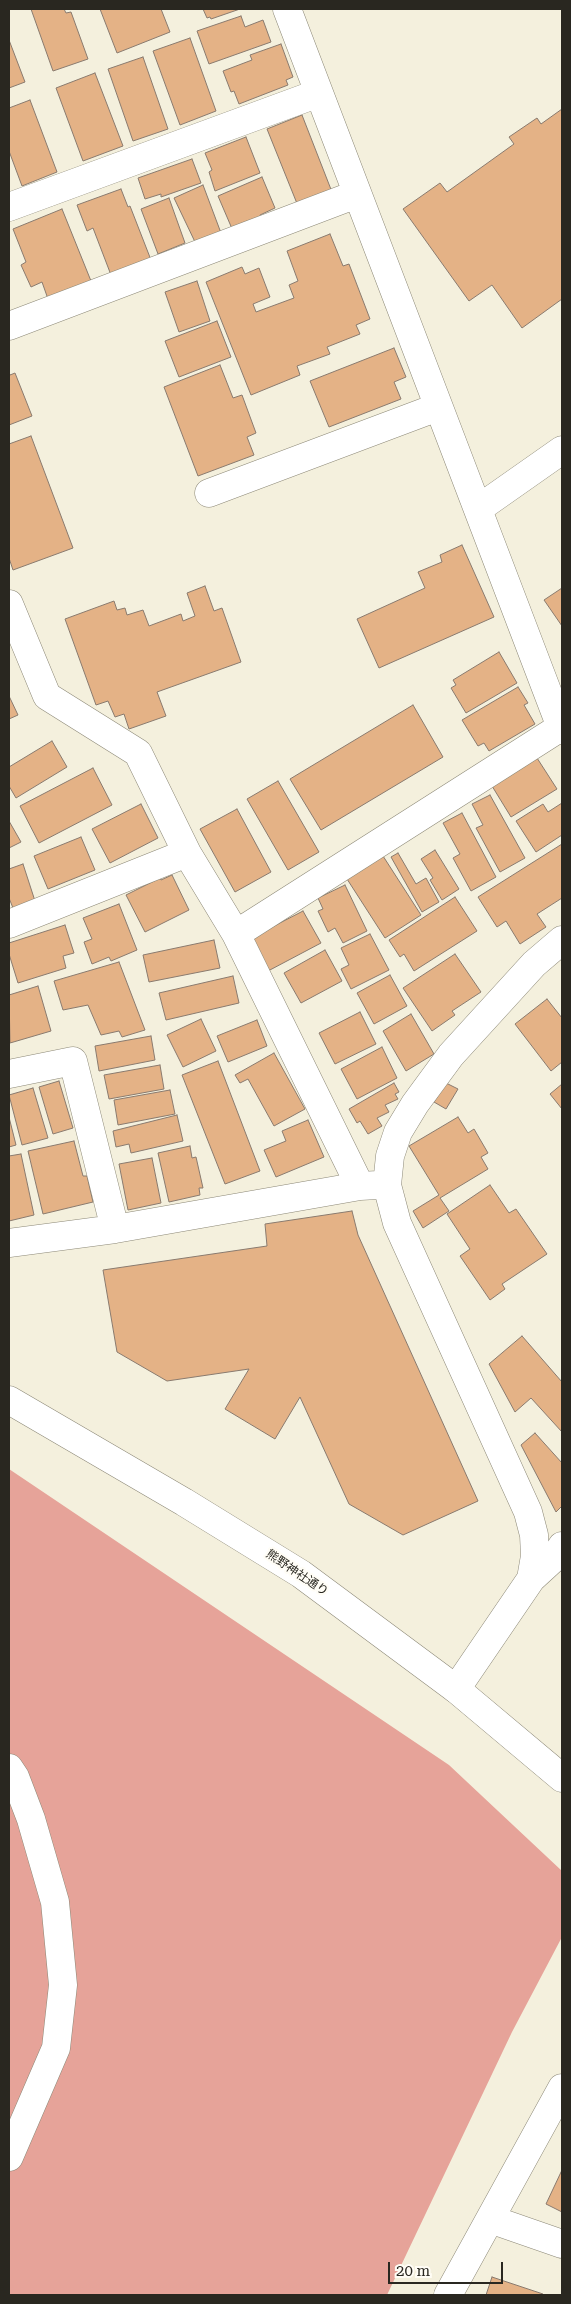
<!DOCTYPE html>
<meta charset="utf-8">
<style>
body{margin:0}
#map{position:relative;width:571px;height:2304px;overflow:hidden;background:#f4f0dd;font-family:"Roboto Serif",serif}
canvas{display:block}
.frame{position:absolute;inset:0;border:10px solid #292720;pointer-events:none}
.scale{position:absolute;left:388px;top:2262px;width:115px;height:22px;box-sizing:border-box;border:2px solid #292720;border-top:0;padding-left:6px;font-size:15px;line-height:18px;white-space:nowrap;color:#292720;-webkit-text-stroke:4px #fffdf6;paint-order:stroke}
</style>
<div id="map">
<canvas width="571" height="2304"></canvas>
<div class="frame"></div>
<div class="scale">20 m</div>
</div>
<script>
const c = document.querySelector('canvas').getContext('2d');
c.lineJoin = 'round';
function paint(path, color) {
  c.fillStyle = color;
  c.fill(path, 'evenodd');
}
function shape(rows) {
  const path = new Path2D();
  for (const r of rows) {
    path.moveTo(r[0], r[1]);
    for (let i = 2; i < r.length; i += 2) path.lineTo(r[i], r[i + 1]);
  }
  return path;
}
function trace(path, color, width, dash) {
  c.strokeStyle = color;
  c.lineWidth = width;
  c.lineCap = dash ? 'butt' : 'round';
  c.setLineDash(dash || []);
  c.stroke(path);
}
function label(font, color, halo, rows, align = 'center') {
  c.font = font + ' "Roboto Serif","Noto Sans JP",serif';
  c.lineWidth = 4.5;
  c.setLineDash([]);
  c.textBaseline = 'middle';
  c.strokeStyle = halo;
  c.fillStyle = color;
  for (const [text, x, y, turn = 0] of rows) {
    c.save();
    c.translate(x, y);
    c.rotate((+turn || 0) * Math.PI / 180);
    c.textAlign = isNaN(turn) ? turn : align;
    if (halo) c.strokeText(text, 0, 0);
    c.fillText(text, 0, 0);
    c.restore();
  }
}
paint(shape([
 [9,1469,449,1765,562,1871,562,1937,512,2032,387,2295,9,2295]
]), '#e6a399');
const building = shape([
 [31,9,64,9,66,13,71,12,88,59,53,71,31,9],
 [100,9,161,9,170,32,117,53,100,9],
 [203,9,240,9,211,19,210,17,207,18,203,9],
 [241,16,245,27,263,20,271,42,209,64,197,31,241,16],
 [190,38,216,111,180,125,153,51,190,38],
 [9,40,25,82,9,88,9,40],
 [281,44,293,77,286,80,288,85,239,104,234,91,231,92,223,71,252,60,250,55,281,44],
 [143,57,168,129,133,141,108,69,143,57],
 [95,73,123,146,83,161,56,88,95,73],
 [30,100,57,172,22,186,9,151,9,108,30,100],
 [562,109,562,299,522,328,492,285,469,301,403,209,440,183,447,192,514,144,509,137,537,118,541,124,562,109],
 [302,115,332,192,298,206,267,129,302,115],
 [246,137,260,173,215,191,209,172,212,170,205,153,246,137],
 [192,159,201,183,161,197,161,194,145,199,138,178,192,159],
 [262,177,275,208,260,215,262,219,233,231,218,196,262,177],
 [203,185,221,233,196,244,174,198,203,185],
 [121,189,128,207,130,206,151,260,111,275,93,228,87,231,77,205,121,189],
 [169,198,185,243,158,254,141,209,169,198],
 [62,209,91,281,48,299,42,282,31,287,21,265,26,262,13,229,62,209],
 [330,234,343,266,349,264,370,319,356,325,360,334,327,347,330,354,297,366,300,375,251,395,206,282,242,267,245,274,259,268,270,297,253,304,256,312,294,298,289,285,298,281,287,251,330,234],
 [197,281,210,321,179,332,165,292,197,281],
 [217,321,231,357,179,377,165,341,217,321],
 [394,348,406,377,394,382,401,399,329,427,310,381,394,348],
 [220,365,233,398,242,395,256,433,247,437,254,455,198,476,164,387,220,365],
 [9,372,10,375,15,373,32,416,9,425,9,372],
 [31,436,73,548,13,570,9,558,9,444,31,436],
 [462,545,494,617,379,668,357,619,425,588,418,572,442,562,440,555,462,545],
 [205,586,214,611,222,608,241,662,157,692,166,716,129,729,124,714,115,717,108,701,96,705,65,619,114,601,117,610,125,608,127,615,143,610,149,626,181,614,183,621,195,616,187,593,205,586],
 [562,588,562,626,544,600,562,588],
 [499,652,517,683,466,713,451,688,456,685,453,680,499,652],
 [518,687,528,703,524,705,535,724,489,751,484,743,478,746,462,720,518,687],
 [9,696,18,715,9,719,9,696],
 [413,705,443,757,321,830,290,779,413,705],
 [52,741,67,767,16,798,9,786,9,767,52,741],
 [537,758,557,789,511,817,492,786,537,758],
 [93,768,112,805,39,843,20,806,93,768],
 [278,781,319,852,288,870,247,799,278,781],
 [490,795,525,858,500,872,476,828,483,825,472,804,490,795],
 [562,803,562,835,536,852,516,821,543,804,548,812,562,803],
 [141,804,158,838,110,863,92,829,141,804],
 [237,809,271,872,235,892,200,829,237,809],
 [462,813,496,877,471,891,453,858,460,854,443,823,462,813],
 [9,821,21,842,9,848,9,821],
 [81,837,95,870,48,889,34,856,81,837],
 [562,844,562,898,537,914,546,927,520,944,506,921,497,927,478,897,562,844],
 [435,850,459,889,442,900,430,880,433,878,421,859,435,850],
 [398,853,416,884,426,878,439,902,422,912,391,857,398,853],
 [383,856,421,915,385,938,347,879,383,856],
 [23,864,35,901,13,908,9,898,9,869,23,864],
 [172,875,189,910,145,932,126,895,160,878,161,880,172,875],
 [345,885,367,931,343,943,335,928,328,932,318,911,323,909,318,898,345,885],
 [455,897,477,931,414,971,404,954,400,957,389,940,455,897],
 [119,904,137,950,111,961,109,957,92,964,84,942,92,939,83,918,119,904],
 [303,911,321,943,268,971,251,938,303,911],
 [65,925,74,953,63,956,66,968,18,983,9,954,9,943,65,925],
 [370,934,389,970,351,989,341,969,349,965,341,948,370,934],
 [214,940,220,968,149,982,143,955,214,940],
 [325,950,342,981,301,1003,284,973,325,950],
 [455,954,481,992,452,1011,455,1015,432,1031,403,988,455,954],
 [119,962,145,1030,122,1037,119,1031,101,1035,88,1005,63,1010,54,981,119,962],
 [390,975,407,1006,374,1024,357,993,390,975],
 [233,976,239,1003,166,1020,159,993,233,976],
 [38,986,51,1031,10,1043,9,995,38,986],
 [547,999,562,1018,562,1062,551,1071,515,1024,547,999],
 [360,1012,376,1044,335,1064,319,1033,360,1012],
 [411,1014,434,1054,406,1071,383,1031,411,1014],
 [201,1019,216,1051,183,1067,167,1035,201,1019],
 [257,1020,267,1046,228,1062,217,1036,257,1020],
 [151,1036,155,1060,99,1071,95,1046,151,1036],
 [382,1047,397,1078,357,1099,341,1069,382,1047],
 [274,1053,305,1109,274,1126,248,1079,240,1083,235,1075,274,1053],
 [218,1061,260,1171,225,1184,182,1075,218,1061],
 [160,1065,164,1089,109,1099,104,1075,160,1065],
 [59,1081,73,1128,53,1134,39,1087,59,1081],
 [394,1083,399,1092,395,1094,398,1099,385,1105,389,1112,377,1118,382,1126,368,1134,360,1121,357,1123,349,1109,394,1083],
 [446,1083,458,1089,446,1109,434,1102,446,1083],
 [562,1084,562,1109,550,1094,562,1084],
 [33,1088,48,1138,22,1145,9,1095,33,1088],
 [170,1090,175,1114,118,1125,114,1100,170,1090],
 [177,1115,183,1141,131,1153,129,1144,116,1147,113,1131,177,1115],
 [9,1117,16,1145,9,1147,9,1117],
 [458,1117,468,1133,474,1129,488,1153,481,1157,488,1169,440,1198,449,1211,423,1228,413,1211,439,1195,409,1146,458,1117],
 [308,1120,324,1157,276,1177,264,1150,286,1141,282,1131,308,1120],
 [74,1141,83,1176,87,1176,93,1202,43,1214,28,1151,74,1141],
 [190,1146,192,1158,196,1157,203,1188,199,1188,200,1195,169,1202,158,1153,190,1146],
 [21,1154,34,1215,9,1221,9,1156,21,1154],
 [152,1158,161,1203,128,1210,119,1164,152,1158],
 [490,1185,509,1213,516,1209,547,1254,502,1284,505,1289,490,1300,460,1256,470,1249,447,1214,490,1185],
 [352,1211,358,1235,478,1501,403,1535,349,1504,300,1397,275,1439,225,1409,249,1369,167,1381,117,1352,103,1270,267,1246,265,1224,352,1211],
 [522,1336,562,1382,562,1432,531,1398,515,1412,489,1364,522,1336],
 [535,1433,562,1463,562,1506,556,1512,521,1445,535,1433],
 [562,2170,562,2212,546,2204,562,2170],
 [492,2277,543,2294,543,2295,486,2295,492,2277]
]);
paint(building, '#e4b286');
trace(building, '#897a6e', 1);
const minor = shape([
 [287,9,562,730],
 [9,207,319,93],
 [9,326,357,194],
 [209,493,438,407],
 [478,509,562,450],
 [9,604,47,696,138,753,187,853,236,934,360,1186],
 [9,924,187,853],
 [236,934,561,727],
 [9,1074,73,1061,115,1229],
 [9,1243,115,1229,360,1186,378,1185],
 [531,1579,555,1557,562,1546],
 [456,1689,531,1579,535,1556,534,1535,528,1512,397,1223,387,1185,390,1156,398,1132,415,1104,451,1055,534,964,562,940],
 [9,1768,15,1777,31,1819,55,1902,63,1985,56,2048,9,2157],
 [490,2219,562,2244],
 [448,2295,562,2088]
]);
const major = shape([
 [9,1400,184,1502,301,1574,456,1689,562,1778]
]);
trace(minor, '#8c8877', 29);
trace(major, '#8c8877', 29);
trace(minor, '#fff', 28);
trace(major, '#fff', 28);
label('12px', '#292720', '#fffdf6', [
 ["熊野神社通り",297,1573,34]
]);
</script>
